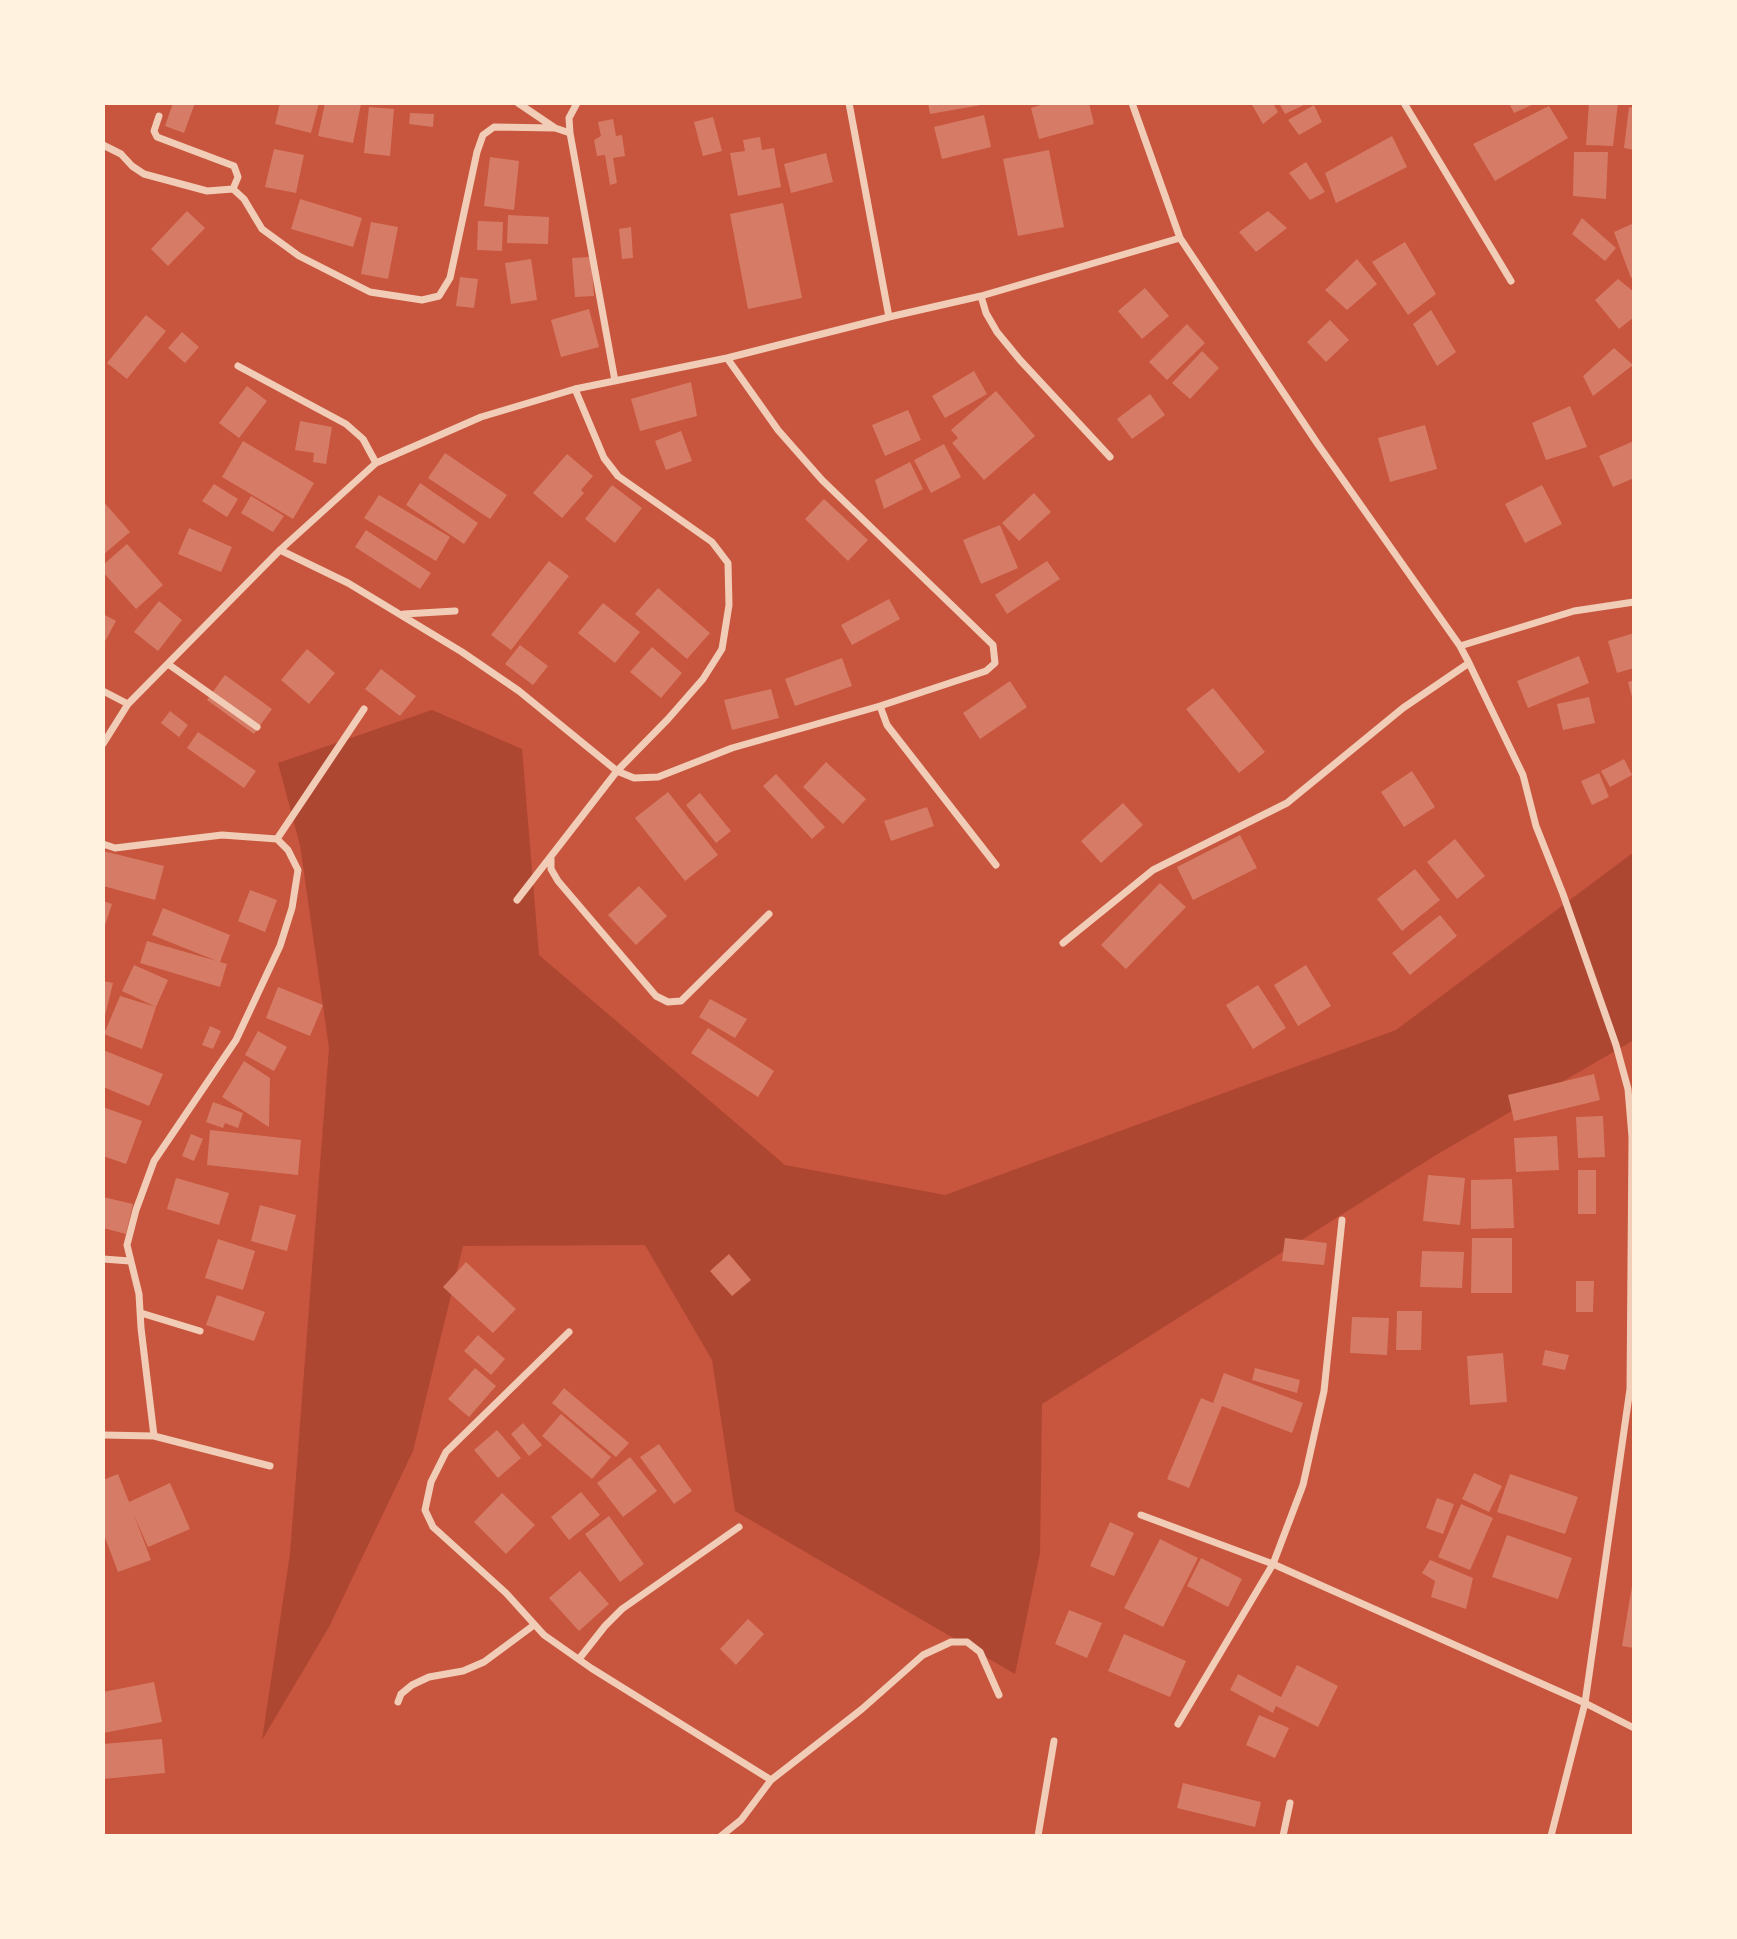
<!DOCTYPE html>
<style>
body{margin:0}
#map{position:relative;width:1737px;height:1939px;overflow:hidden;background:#c8553d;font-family:"Golos Text",sans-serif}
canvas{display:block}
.frame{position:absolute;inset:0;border:105px solid #fff3e0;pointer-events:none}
</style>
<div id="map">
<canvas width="1737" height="1939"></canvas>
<div class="frame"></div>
</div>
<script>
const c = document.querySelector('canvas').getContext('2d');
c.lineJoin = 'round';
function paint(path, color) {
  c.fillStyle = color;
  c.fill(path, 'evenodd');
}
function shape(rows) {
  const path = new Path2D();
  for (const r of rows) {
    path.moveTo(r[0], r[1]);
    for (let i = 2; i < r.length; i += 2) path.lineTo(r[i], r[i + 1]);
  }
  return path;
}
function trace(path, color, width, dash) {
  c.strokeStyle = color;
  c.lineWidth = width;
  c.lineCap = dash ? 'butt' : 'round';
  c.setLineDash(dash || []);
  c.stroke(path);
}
paint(shape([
 [432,710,522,749,539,955,785,1165,945,1195,1396,1030,1634,852,1634,1040,1436,1155,1042,1404,1040,1553,1015,1674,735,1511,712,1360,645,1245,463,1246,413,1451,329,1627,262,1740,290,1554,329,1048,300,845,278,763]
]), '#ae4732');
paint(shape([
 [173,103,195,103,184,133,165,126],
 [280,103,319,103,311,133,275,124],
 [325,103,361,104,353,143,318,136],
 [928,103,981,103,981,105,930,114],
 [1047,103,1089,103,1094,124,1039,139,1031,108],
 [1251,103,1273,103,1278,112,1263,124],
 [1279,103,1308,103,1285,114],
 [1509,103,1536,103,1514,113],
 [1589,103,1618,103,1613,146,1586,145],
 [1314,105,1322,122,1299,135,1288,120],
 [1549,106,1568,138,1495,181,1473,144],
 [369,107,394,109,390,156,364,153],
 [1629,107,1634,108,1634,150,1624,148],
 [410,113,434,114,433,127,409,124],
 [984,115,991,147,942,159,934,127],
 [713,117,722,151,703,156,694,122],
 [613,119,616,136,622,135,625,156,613,158,617,183,610,185,605,155,597,156,594,140,601,136,598,122],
 [1392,136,1407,167,1336,203,1325,173],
 [760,137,762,150,774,148,781,187,738,196,730,153,745,151,743,140],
 [274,149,304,155,296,193,265,187],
 [1049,150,1064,227,1018,236,1003,159],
 [1574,152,1608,152,1606,199,1573,196],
 [826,153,833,182,791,193,784,164],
 [490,157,519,161,514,210,484,206],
 [1306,162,1325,192,1310,200,1289,173],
 [300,199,362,218,353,247,291,229],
 [783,203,802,298,748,309,730,214],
 [187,211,205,228,168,266,151,249],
 [1268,211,1287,228,1256,252,1239,232],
 [508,215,549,217,548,244,507,243],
 [1582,218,1616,248,1605,261,1572,234],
 [478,221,503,222,502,251,477,250],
 [371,222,398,227,388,279,361,274],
 [1634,223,1634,277,1631,278,1614,232],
 [631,227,633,258,622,259,619,229],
 [1405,242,1436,294,1408,315,1372,262],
 [591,257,594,296,575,297,572,258],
 [531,259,537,300,511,304,505,263],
 [1357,259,1377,284,1347,310,1325,290],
 [460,277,478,279,474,308,456,306],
 [1618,279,1634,292,1634,317,1619,329,1595,300],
 [1145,288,1169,316,1142,339,1118,311],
 [589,309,599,347,561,357,551,320],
 [1431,310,1456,352,1437,366,1413,324],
 [146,315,166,331,127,379,107,363],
 [1330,320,1349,340,1326,362,1307,342],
 [1187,324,1205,343,1167,380,1149,362],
 [182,332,199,347,185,363,168,348],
 [1614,348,1633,365,1593,396,1583,376],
 [1202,351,1219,368,1190,399,1172,383],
 [974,371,987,394,945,418,932,396],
 [691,382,697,416,640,431,631,399],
 [247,386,267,401,239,438,219,423],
 [996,391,1035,436,984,480,952,443,958,438,951,430],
 [1150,394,1165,415,1132,439,1117,419],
 [1570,406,1587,447,1546,460,1532,423],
 [908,410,921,440,885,456,872,425],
 [300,421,332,427,326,464,313,462,314,453,295,450],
 [1425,425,1437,469,1390,482,1378,438],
 [681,431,692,461,666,470,655,441],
 [243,441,314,483,293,519,222,477],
 [1634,441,1634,478,1613,487,1599,456],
 [944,444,961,477,931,493,914,460],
 [445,453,507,495,490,519,428,478],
 [567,454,593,476,581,490,584,493,562,518,533,493],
 [910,462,923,489,884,509,875,480],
 [420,483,478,523,464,544,406,505],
 [214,484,238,499,227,517,202,501],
 [612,485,642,508,615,543,585,519],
 [1542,485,1562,524,1525,543,1505,504],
 [1034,493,1051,512,1019,541,1002,523],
 [379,495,450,537,436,561,364,518],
 [251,496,284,516,273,532,241,513],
 [824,499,868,540,848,561,805,519],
 [103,501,130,532,103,555],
 [1000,525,1018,568,981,584,963,540],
 [189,528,232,547,221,572,178,554],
 [366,530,431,573,420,589,355,547],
 [127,544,163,585,136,609,103,572,103,565],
 [549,561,569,576,511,650,491,635],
 [1047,561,1060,579,1007,614,995,595],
 [658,588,710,633,687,659,635,614],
 [889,599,900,619,852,645,841,625],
 [159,601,182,620,158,651,134,632],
 [603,603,640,632,615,663,578,633],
 [103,614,116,621,103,645],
 [1634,633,1634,668,1617,673,1608,641],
 [520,645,548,666,533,685,505,664],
 [652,647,682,673,661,698,630,672],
 [307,649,335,673,309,704,281,680],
 [1579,656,1589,683,1528,708,1517,681],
 [842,658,852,686,795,706,785,679],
 [381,669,416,696,400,716,365,689],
 [225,675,272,709,254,734,207,700],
 [1634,680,1634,701,1633,701,1628,682],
 [1010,681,1027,707,980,739,963,713],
 [1213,688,1265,752,1239,773,1186,709],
 [771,689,779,718,732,730,724,700],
 [1589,697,1595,723,1563,730,1557,704],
 [170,711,188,725,179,737,161,723],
 [198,732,256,771,244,788,187,748],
 [1624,759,1632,775,1610,787,1601,771],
 [826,762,866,799,843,824,803,787],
 [1412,771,1435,807,1404,827,1381,792],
 [1599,773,1609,797,1592,805,1581,781],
 [776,774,825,827,812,839,763,786],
 [668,792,718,855,685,881,635,818],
 [700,793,731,831,716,843,686,805],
 [1123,803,1143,825,1101,863,1081,841],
 [927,807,934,826,891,841,884,821],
 [1240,835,1257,868,1193,900,1177,867],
 [1455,839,1485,876,1457,899,1427,862],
 [103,851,164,866,155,900,103,886],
 [1415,869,1440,900,1402,931,1377,899],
 [1160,883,1186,907,1126,969,1101,945],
 [639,886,667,916,636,945,608,915],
 [250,890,277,900,265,932,238,921],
 [103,901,112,904,104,928,103,928],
 [163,908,230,935,220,962,227,964,220,987,140,963,147,941,217,961,152,935],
 [1440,915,1457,936,1410,975,1392,953],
 [134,965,168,980,156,1007,122,991],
 [1306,965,1331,1006,1298,1026,1274,985],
 [103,981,113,983,104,1020,103,1019],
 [1258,985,1286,1028,1253,1049,1226,1005],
 [278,987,323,1005,310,1036,266,1018],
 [120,996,156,1007,142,1049,104,1034],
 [710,999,747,1019,735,1038,699,1017],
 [210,1026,221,1031,213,1049,202,1045],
 [708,1028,774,1071,758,1097,691,1053],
 [258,1031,287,1047,274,1071,245,1055],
 [103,1050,163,1074,149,1106,103,1087],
 [244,1061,270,1078,269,1127,222,1097],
 [1594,1074,1600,1100,1514,1121,1508,1095],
 [213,1102,243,1113,238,1128,225,1123,223,1128,206,1122],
 [103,1107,142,1121,126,1164,103,1156],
 [1603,1116,1605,1157,1578,1158,1576,1117],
 [210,1130,301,1140,298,1175,207,1165],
 [191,1134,203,1139,194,1161,182,1156],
 [1557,1136,1559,1170,1516,1172,1514,1138],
 [1578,1170,1596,1170,1596,1214,1578,1214],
 [1428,1175,1465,1178,1460,1225,1423,1221],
 [176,1178,229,1193,219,1225,167,1209],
 [1512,1179,1514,1228,1471,1229,1471,1180],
 [103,1197,133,1204,126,1234,103,1228],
 [260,1205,296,1215,287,1251,251,1241],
 [1285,1238,1327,1243,1324,1265,1282,1261],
 [1472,1238,1512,1238,1512,1293,1471,1293],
 [218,1239,255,1251,243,1290,205,1278],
 [1422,1251,1464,1252,1462,1288,1420,1287],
 [729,1254,751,1280,732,1296,710,1271],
 [466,1262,516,1309,493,1333,443,1287],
 [1576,1281,1594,1281,1593,1312,1576,1312],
 [217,1295,265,1312,254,1341,206,1325],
 [1397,1311,1422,1311,1421,1350,1396,1350],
 [1352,1317,1389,1318,1387,1355,1350,1353],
 [478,1335,505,1359,491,1375,464,1351],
 [1545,1350,1569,1355,1565,1370,1542,1365],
 [1503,1353,1507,1402,1470,1405,1467,1356],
 [475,1368,496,1386,469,1417,448,1399],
 [1255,1368,1300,1380,1297,1393,1252,1380],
 [1224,1373,1303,1403,1292,1433,1222,1406,1189,1488,1167,1479,1201,1398,1213,1403],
 [564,1388,629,1443,616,1457,552,1403],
 [561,1414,611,1457,592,1479,542,1436],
 [523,1423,542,1445,529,1456,511,1434],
 [497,1430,521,1458,498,1478,474,1450],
 [659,1444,692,1491,674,1504,640,1457],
 [630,1457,657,1491,623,1517,597,1483],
 [1474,1473,1502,1486,1489,1512,1462,1499],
 [118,1474,129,1502,170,1483,190,1529,148,1547,134,1515,151,1560,118,1572,103,1532,103,1480],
 [1510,1474,1578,1497,1565,1534,1497,1512],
 [581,1492,600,1515,569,1540,551,1517],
 [502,1493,535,1525,506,1554,474,1522],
 [1437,1498,1454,1504,1443,1534,1426,1528],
 [1461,1504,1493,1518,1470,1570,1438,1557],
 [609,1516,644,1564,620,1582,585,1534],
 [1110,1522,1134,1533,1114,1576,1090,1566],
 [1507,1535,1572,1558,1558,1599,1492,1577],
 [1160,1539,1198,1558,1163,1627,1124,1608],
 [1201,1558,1242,1579,1228,1607,1187,1586],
 [1430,1560,1473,1578,1466,1609,1431,1597,1435,1581,1422,1573],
 [580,1571,609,1604,579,1631,549,1598],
 [1632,1586,1634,1586,1634,1648,1622,1646],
 [1069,1610,1102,1623,1087,1658,1055,1644],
 [748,1619,764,1634,736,1665,720,1649],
 [1124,1634,1186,1661,1170,1697,1108,1671],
 [1297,1665,1338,1686,1318,1727,1276,1706,1273,1713,1230,1690,1238,1674,1281,1697],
 [154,1682,162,1722,103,1733,103,1692],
 [1259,1715,1289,1728,1275,1758,1246,1745],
 [162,1739,165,1773,103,1779,103,1744],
 [1183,1783,1261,1802,1255,1827,1177,1808]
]), '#d67c66');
trace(shape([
 [518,103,555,128,570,133],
 [577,103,569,118,570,133,615,381],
 [849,103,889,317],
 [1132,103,1180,238,1317,443,1460,646,1469,663,1523,775,1536,826,1563,894,1616,1045,1628,1089,1632,1137,1630,1389,1585,1703,1551,1836],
 [1404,103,1511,281],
 [159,116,154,131,157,137,234,166,238,177,233,189],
 [103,145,121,154,132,166,144,174,207,191,233,189,244,199,262,229,299,256,370,292,422,300,439,296,450,278,477,152,483,135,494,127,555,128],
 [981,296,986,313,997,332,1020,360,1110,457],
 [238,366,346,424,363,439,376,463],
 [280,550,348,583,462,652,519,691,617,771,634,778,658,777,732,748,880,706,986,671,995,663,993,645,822,480,778,430,727,358],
 [404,614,455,611],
 [1460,646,1574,611,1634,602],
 [168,664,257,727],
 [103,691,128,704],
 [880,706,887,725,996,865],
 [103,744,128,704,280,550,376,463,481,417,575,389,727,358,889,317,981,296,1180,238],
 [277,839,364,709],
 [103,844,115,848,222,835,277,839,288,850,298,870,292,908,280,946,236,1040,154,1161,136,1210,127,1245,139,1294,141,1328,154,1436],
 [551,859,551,869,558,881,656,996,668,1002,681,1001,769,914],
 [517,900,617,771,668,719,703,679,722,649,729,605,728,563,712,542,618,476,604,458,575,389],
 [1063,943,1153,870,1287,803,1403,708,1469,663],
 [103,1259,130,1261],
 [141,1313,200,1331],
 [569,1332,446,1452,431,1482,425,1510,433,1527,506,1593,544,1635,591,1668,771,1780],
 [103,1435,154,1436,270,1466],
 [1141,1515,1273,1564,1585,1703,1634,1728],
 [579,1659,605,1626,622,1609,739,1527],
 [398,1702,401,1694,412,1685,429,1677,463,1671,484,1662,534,1625],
 [1178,1724,1273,1564,1303,1485,1324,1391,1342,1220],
 [721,1836,741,1820,771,1780,862,1709,923,1655,951,1642,967,1642,980,1652,999,1695],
 [1038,1836,1054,1741],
 [1283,1836,1290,1803]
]), '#f1ccb7', 7);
</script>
